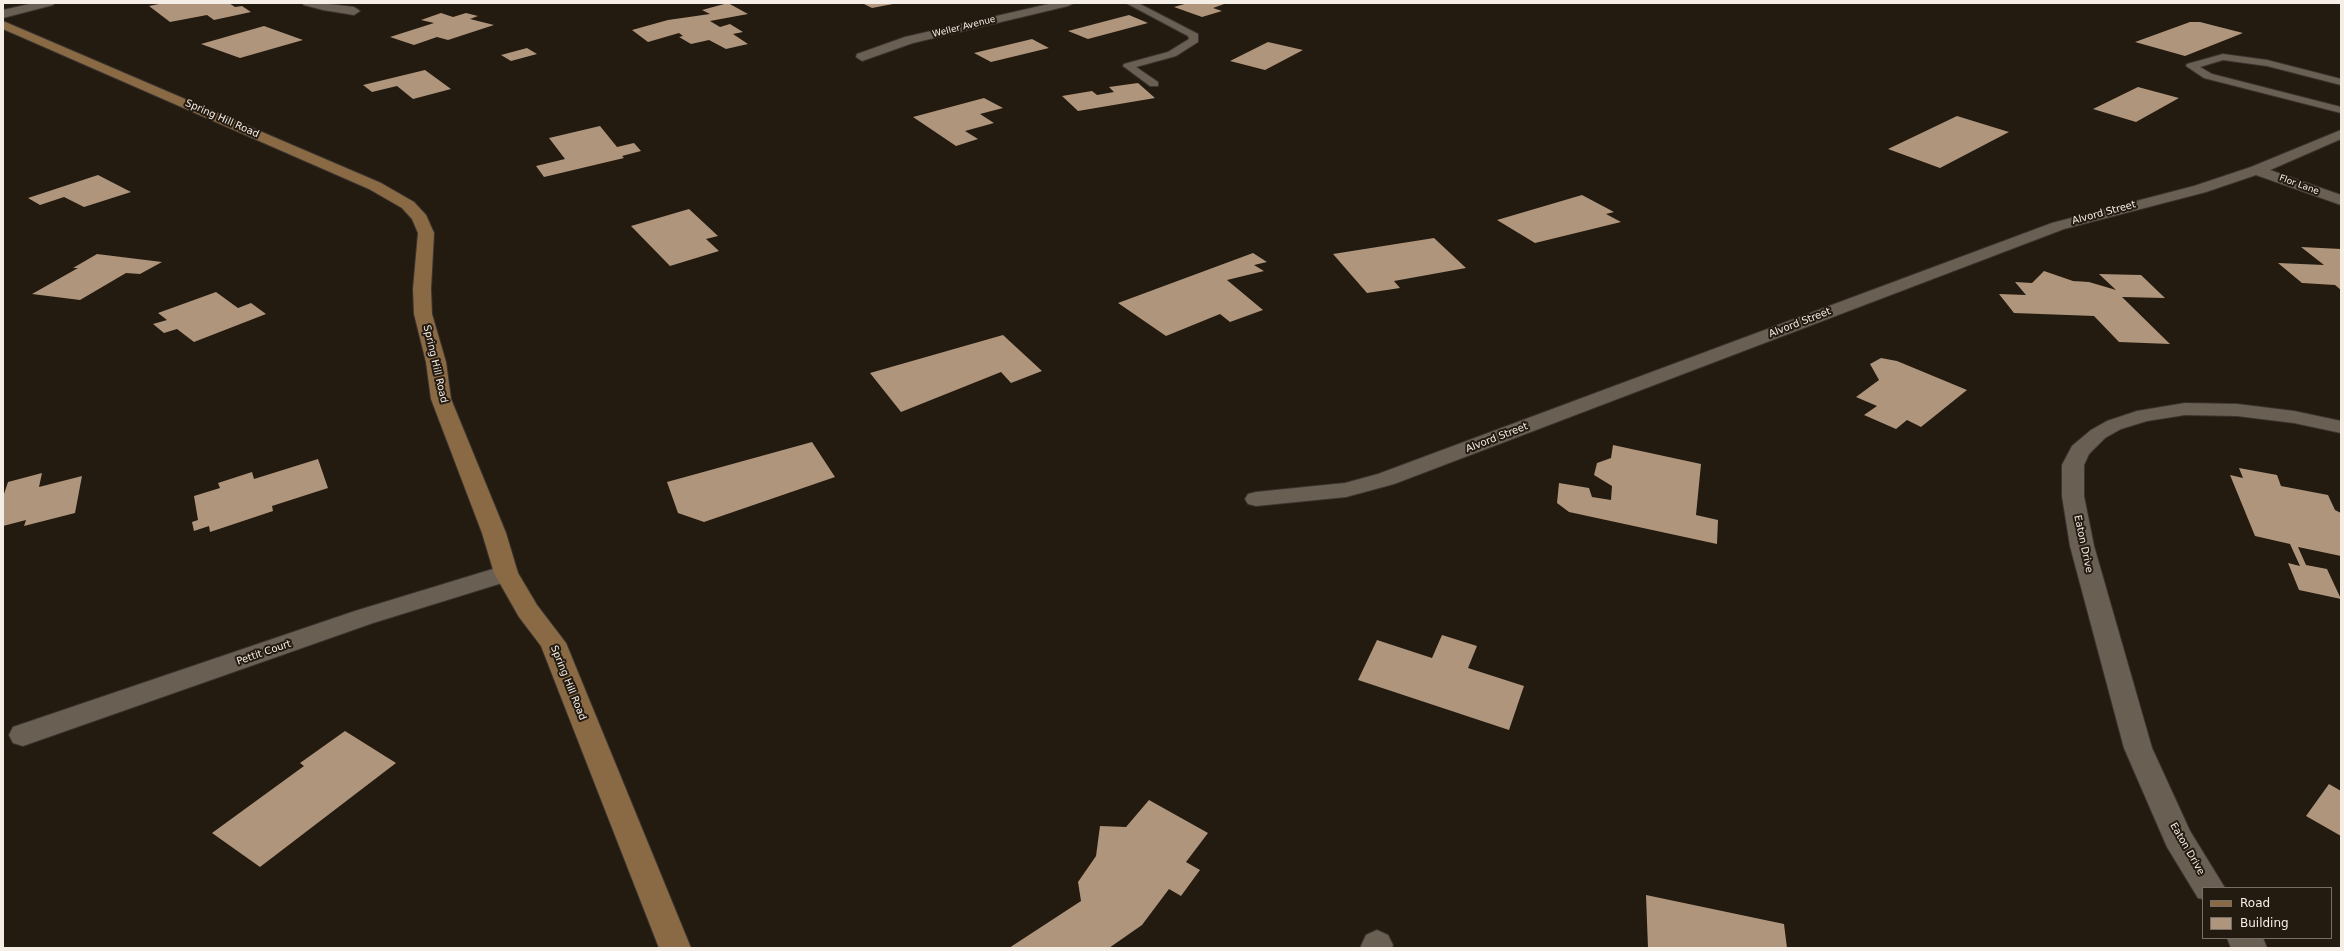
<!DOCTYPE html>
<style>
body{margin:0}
#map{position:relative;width:2344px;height:951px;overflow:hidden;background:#231a10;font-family:"DejaVu Sans",sans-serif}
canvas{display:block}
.frame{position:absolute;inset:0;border:4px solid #f5eee7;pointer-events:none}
.legend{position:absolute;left:2202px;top:887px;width:130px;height:52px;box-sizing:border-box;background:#231a10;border:1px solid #776f66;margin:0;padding:5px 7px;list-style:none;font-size:12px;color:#f5eee7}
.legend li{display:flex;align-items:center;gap:8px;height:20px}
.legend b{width:20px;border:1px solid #776f66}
</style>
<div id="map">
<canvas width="2344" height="951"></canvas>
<div class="frame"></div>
<ul class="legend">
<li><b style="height:5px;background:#896a44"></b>Road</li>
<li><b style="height:11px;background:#af957b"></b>Building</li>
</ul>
</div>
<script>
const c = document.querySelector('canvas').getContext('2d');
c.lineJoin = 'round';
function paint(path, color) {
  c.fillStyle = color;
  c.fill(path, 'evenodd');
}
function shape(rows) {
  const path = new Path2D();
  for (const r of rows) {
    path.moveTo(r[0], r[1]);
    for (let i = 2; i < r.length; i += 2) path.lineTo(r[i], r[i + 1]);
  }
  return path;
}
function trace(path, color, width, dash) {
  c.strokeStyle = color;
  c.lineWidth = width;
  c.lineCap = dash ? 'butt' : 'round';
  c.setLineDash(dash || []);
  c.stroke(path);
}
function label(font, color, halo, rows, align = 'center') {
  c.font = font + ' "DejaVu Sans",sans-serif';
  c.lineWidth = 4;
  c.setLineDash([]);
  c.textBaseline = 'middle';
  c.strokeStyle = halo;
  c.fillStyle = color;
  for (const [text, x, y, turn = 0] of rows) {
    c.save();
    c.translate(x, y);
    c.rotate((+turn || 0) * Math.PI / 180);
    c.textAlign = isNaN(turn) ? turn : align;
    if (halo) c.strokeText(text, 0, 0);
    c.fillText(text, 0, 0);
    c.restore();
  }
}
paint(shape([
 [164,3,229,3,235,7,242,6,251,12,214,20,207,15,170,22,149,6],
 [728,3,748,14,710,21,720,27,730,24,743,32,733,34,748,44,726,49,709,40,691,44,679,37,683,36,679,33,648,42,632,30,668,20,710,14,702,10],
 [862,3,893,3,893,4,872,8],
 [1188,3,1227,3,1213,8,1222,11,1202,17,1174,7],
 [441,13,453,17,466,13,478,16,470,19,494,25,448,40,437,37,414,45,390,37,434,23,421,20],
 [1129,15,1148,23,1088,39,1068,31],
 [2190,22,2200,22,2243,33,2185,56,2135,42],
 [264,26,303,40,240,58,201,44],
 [1032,39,1049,48,991,62,974,53],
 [1268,42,1303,50,1265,70,1230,61],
 [527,48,537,54,511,61,501,55],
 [425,70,451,89,413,99,397,86,372,92,363,85],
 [1138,83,1155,98,1078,111,1062,96,1092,91,1097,95,1114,92,1109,87],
 [2138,87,2179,98,2136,122,2093,109],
 [984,98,1003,108,980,114,994,123,965,131,978,139,956,146,913,117],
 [1957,116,2009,132,1940,168,1888,149],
 [600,126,617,147,634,143,641,151,622,156,624,158,544,177,536,166,565,159,549,138],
 [98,175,131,192,84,207,64,197,40,205,28,198],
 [1582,195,1614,212,1606,214,1621,222,1535,243,1497,220],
 [689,209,718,236,706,239,719,251,670,266,631,226],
 [1434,238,1466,268,1394,281,1400,288,1367,293,1333,254],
 [2301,247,2341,249,2341,290,2335,285,2302,283,2278,263,2324,265],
 [1253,253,1267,262,1254,265,1264,271,1227,280,1263,310,1230,322,1220,314,1166,336,1118,303],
 [97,254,162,262,140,274,126,273,80,300,32,294,78,268,73,268],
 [2044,271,2073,281,2089,282,2116,290,2099,274,2141,275,2165,298,2122,297,2170,344,2119,342,2094,316,2014,313,1999,294,2026,295,2015,282,2032,283],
 [216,292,238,308,251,303,266,314,194,342,177,329,164,333,153,324,167,320,158,313],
 [1003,335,1042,371,1011,383,1001,372,901,412,870,373],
 [1881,358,1897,361,1967,390,1921,427,1907,420,1896,429,1864,415,1877,406,1856,397,1879,380,1870,364],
 [812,442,835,477,704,522,678,513,667,482],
 [1613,445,1701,464,1696,515,1718,520,1717,544,1569,512,1557,503,1559,483,1589,488,1592,497,1611,500,1612,486,1594,475,1597,463,1611,458],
 [318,459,328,488,272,506,273,511,210,532,209,526,194,531,192,522,198,520,194,496,220,488,218,483,252,472,254,479],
 [2239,468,2277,475,2281,486,2328,495,2335,510,2341,513,2341,556,2298,547,2306,565,2327,569,2341,599,2299,590,2288,563,2300,566,2290,544,2255,536,2230,475,2243,478],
 [42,473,39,487,82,476,75,513,24,526,26,520,3,526,3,497,8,482],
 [1442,635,1477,646,1468,668,1524,686,1509,730,1358,680,1377,640,1432,658],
 [345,731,396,763,260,867,212,833,304,766,300,763],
 [2329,784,2341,791,2341,836,2306,816],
 [1149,800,1208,833,1186,862,1200,870,1181,896,1169,889,1142,925,1109,948,1009,948,1081,901,1078,882,1096,856,1100,826,1126,827],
 [1646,895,1784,924,1787,948,1648,948]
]), '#af957b');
const lane = shape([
 [1126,3,1138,3,1198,34,1198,42,1176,56,1136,67,1158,82,1158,86,1150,86,1123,66,1124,64,1168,52,1189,39,1188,36,1126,3],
 [2223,54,2267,60,2341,79,2341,85,2267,66,2223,60,2200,67,2212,74,2341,107,2341,113,2204,78,2186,66,2187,64,2223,54]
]);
const street = shape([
 [34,3,55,3,53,5,3,18,3,10,34,3],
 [302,3,321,3,354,7,360,11,354,15,323,10,304,5,302,3],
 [1053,3,1074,3,1068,6,913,43,862,61,856,57,857,54,905,37,1053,3],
 [2341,130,2341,139,2270,170,2341,195,2341,205,2256,175,2206,192,2064,229,1394,484,1346,497,1256,506,1248,504,1245,499,1248,494,1256,492,1345,483,1378,474,2052,223,2194,186,2251,167,2341,130],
 [2185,403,2237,404,2294,411,2341,421,2341,433,2294,423,2237,416,2185,415,2147,421,2121,429,2105,438,2089,454,2084,465,2084,496,2094,546,2152,748,2190,831,2225,888,2203,888,2203,899,2198,898,2167,847,2124,748,2070,546,2062,496,2062,465,2072,446,2091,430,2107,421,2137,411,2185,403],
 [506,565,515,567,518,573,515,579,373,623,23,746,13,743,9,735,13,727,355,611,506,565],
 [1377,930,1388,935,1393,945,1392,948,1360,948,1366,935,1377,930],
 [2227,938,2263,938,2267,948,2231,948,2227,938]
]);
const secondary = shape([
 [3,21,381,183,414,202,426,215,434,233,431,289,432,314,446,362,451,399,506,533,518,573,537,605,566,643,691,948,659,948,541,646,519,617,494,573,482,533,431,399,426,362,414,314,413,289,418,233,412,219,402,208,369,189,3,29,3,21]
]);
trace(lane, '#3b342f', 2);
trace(street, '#3b342f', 2);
trace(secondary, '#3b342f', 2);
paint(lane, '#6a5f53');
paint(street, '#6a5f53');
paint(secondary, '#896a44');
label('9px', '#f5eee7', '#231a10', [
 ["Weller Avenue",964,27,-14],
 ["Flor Lane",2299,185,20]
]);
label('10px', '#f5eee7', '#231a10', [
 ["Spring Hill Road",222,119,24],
 ["Alvord Street",2104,213,-15],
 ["Alvord Street",1800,323,-21],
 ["Spring Hill Road",435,364,77],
 ["Alvord Street",1497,438,-21],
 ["Eaton Drive",2083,544,78],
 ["Pettit Court",264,653,-19],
 ["Spring Hill Road",568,683,68],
 ["Eaton Drive",2187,849,60]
]);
</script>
